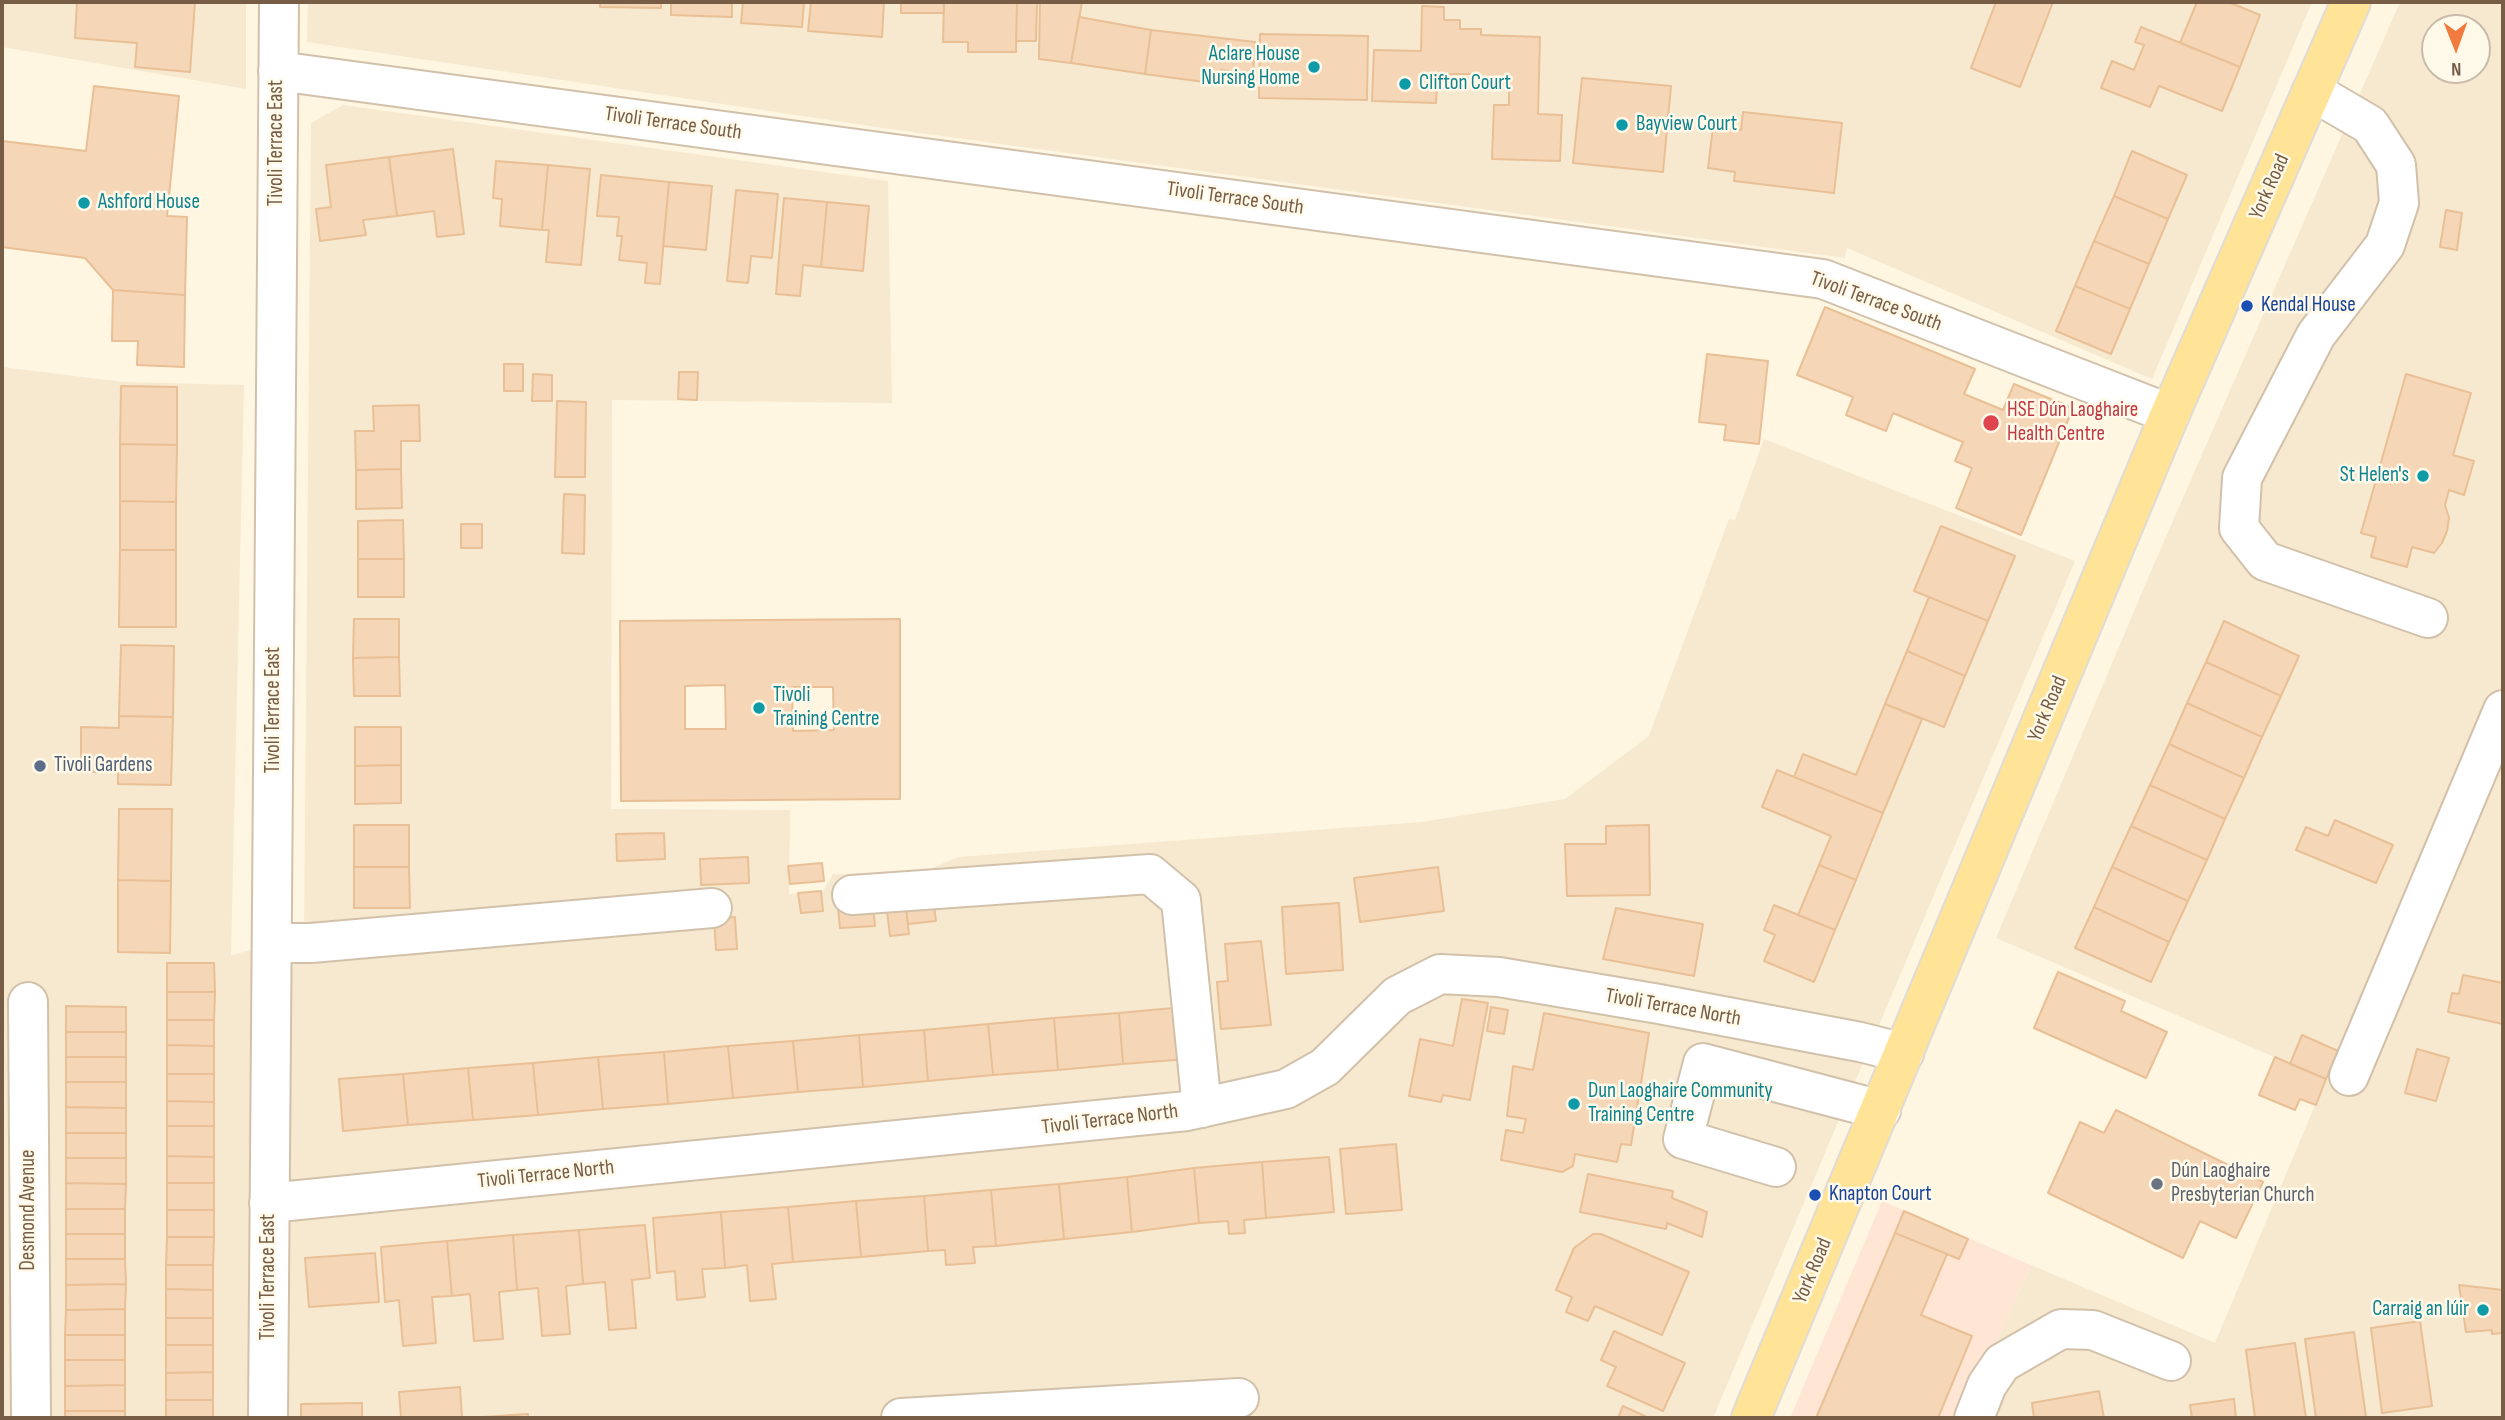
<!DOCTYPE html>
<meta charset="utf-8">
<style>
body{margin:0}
#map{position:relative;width:2505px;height:1420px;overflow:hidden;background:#fef6e1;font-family:"Sofia Sans Condensed",sans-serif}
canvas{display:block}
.frame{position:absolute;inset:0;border:4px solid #775d46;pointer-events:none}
.north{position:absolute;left:2421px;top:14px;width:70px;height:70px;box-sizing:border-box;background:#fff9e9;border:2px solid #c9bba8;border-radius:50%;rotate:179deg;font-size:19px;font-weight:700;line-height:28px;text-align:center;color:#775d46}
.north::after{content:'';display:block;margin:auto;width:24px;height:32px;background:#f17a3e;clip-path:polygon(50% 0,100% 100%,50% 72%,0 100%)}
</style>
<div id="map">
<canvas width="2505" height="1420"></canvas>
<div class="frame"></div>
<div class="north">N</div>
</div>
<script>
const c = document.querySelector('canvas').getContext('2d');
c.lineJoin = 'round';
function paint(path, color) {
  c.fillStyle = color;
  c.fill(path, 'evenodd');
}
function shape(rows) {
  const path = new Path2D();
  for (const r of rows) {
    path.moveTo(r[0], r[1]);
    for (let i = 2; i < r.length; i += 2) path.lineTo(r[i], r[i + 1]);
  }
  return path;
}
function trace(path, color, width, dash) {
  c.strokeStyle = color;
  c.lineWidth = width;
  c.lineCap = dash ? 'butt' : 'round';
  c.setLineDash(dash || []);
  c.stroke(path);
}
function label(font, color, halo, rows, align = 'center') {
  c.font = font + ' "Sofia Sans Condensed",sans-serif';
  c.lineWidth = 5;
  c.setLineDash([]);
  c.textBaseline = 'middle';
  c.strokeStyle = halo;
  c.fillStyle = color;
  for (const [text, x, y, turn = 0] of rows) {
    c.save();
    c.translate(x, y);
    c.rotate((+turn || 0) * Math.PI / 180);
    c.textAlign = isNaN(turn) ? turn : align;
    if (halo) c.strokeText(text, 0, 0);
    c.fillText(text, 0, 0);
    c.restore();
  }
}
paint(shape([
 [2,2,246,2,246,89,2,47],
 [308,2,2312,2,2152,379,1847,248,1845,258,890,129,307,42],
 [2400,2,2503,2,2503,1418,1962,1418,2031,1265,2215,1343,2326,1079,1996,938,2151,571],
 [2435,28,2477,28,2477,70,2435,70],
 [343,105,888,181,892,403,612,400,611,809,790,810,789,894,823,891,833,874,923,872,958,857,1422,822,1565,799,1649,736,1729,519,1735,520,1764,439,2075,561,1713,1418,2,1418,2,367,123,382,244,385,231,955,304,937,311,123]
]), '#f6e9cf');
paint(shape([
 [1882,1201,2031,1265,1962,1418,1790,1418]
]), '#ffe6d4');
const building = shape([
 [77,2,195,2,190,72,135,67,137,43,75,38,77,2],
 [600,2,661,2,661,8,600,7,600,2],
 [671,2,732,2,732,17,671,15,671,2],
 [743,2,804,2,802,27,741,23,743,2],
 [811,2,884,2,882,37,808,31,811,2],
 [901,2,944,2,944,13,901,13,901,2],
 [944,2,1017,2,1016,52,968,52,968,42,943,42,944,2],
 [1017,2,1037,2,1036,41,1016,41,1017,2],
 [1040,2,1082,2,1071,63,1039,59,1040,2],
 [1996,2,2053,2,2020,87,1971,68,1996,2],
 [2197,2,2228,2,2260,15,2240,67,2180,43,2197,2],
 [1422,6,1444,7,1444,20,1460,20,1460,29,1481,29,1481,35,1540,37,1538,114,1562,115,1560,161,1492,159,1494,105,1509,105,1509,85,1485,84,1479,81,1479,74,1446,74,1437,83,1436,103,1372,101,1374,50,1421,51,1422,6],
 [1079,17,1151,30,1145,74,1071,63,1079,17],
 [2141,27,2240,67,2222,111,2159,86,2150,107,2101,88,2112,61,2134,70,2144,45,2135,42,2141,27],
 [1151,30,1255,42,1253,74,1221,70,1219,84,1145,74,1151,30],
 [1260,34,1368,36,1367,100,1259,98,1260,34],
 [1582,78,1671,86,1663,172,1573,163,1582,78],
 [94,86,179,96,167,216,187,217,185,295,113,290,85,258,2,247,2,141,86,151,94,86],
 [1743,112,1842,123,1834,193,1734,181,1735,172,1708,168,1713,127,1741,130,1743,112],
 [453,149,464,234,437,237,434,211,397,216,389,157,453,149],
 [2132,151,2187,175,2168,219,2114,196,2132,151],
 [389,157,397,216,363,220,366,235,320,241,316,209,331,207,326,165,389,157],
 [496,161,548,165,542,230,500,226,502,199,493,198,496,161],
 [548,165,590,169,581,265,546,262,549,230,542,230,548,165],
 [601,175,669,182,660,284,645,283,647,263,619,260,622,236,617,236,619,217,597,216,601,175],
 [669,182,712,186,706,250,663,246,669,182],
 [736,190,778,194,772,258,751,256,748,283,727,281,736,190],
 [2114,196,2168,219,2149,264,2094,241,2114,196],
 [784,198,827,202,821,267,803,265,800,296,776,294,784,198],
 [827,202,869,206,863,271,821,267,827,202],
 [2446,210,2462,213,2457,250,2440,247,2446,210],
 [2094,241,2149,264,2130,309,2075,286,2094,241],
 [2075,286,2130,309,2111,354,2056,331,2075,286],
 [113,290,185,295,184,367,137,365,138,341,112,341,113,290],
 [1825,307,1975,369,1964,394,2003,410,2014,384,2073,408,2021,535,1956,508,1972,468,1955,461,1963,442,1893,413,1886,431,1846,415,1853,397,1797,375,1825,307],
 [1707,354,1768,361,1759,444,1724,440,1726,425,1699,422,1707,354],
 [504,364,523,364,523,391,504,391,504,364],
 [679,372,698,372,697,400,678,399,679,372],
 [533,374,552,375,552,401,532,401,533,374],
 [2406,374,2471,393,2453,455,2474,461,2464,495,2449,490,2445,505,2449,518,2447,531,2442,543,2434,553,2412,547,2407,567,2371,557,2376,537,2361,533,2406,374],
 [121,386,177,387,177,445,120,444,121,386],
 [557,401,586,402,585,477,555,477,557,401],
 [419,405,420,441,401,441,401,469,356,470,355,431,374,431,373,406,419,405],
 [120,444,177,445,176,502,120,501,120,444],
 [401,469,402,508,356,509,356,470,401,469],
 [564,494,585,495,584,554,562,553,564,494],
 [120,501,176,502,176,550,120,550,120,501],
 [403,520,404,559,358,559,358,521,403,520],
 [461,524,482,524,482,548,461,548,461,524],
 [1941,526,2015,556,1988,621,1914,591,1941,526],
 [120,550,176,550,176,627,119,627,120,550],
 [358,559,404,559,404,597,358,597,358,559],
 [1929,597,1988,621,1965,676,1907,651,1929,597],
 [354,619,399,619,399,657,353,658,354,619],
 [900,619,900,799,621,801,620,621,900,619],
 [725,685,726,729,685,729,685,686,725,685],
 [792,687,833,687,834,730,793,731,792,687],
 [2224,621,2299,656,2281,696,2206,662,2224,621],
 [121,645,174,646,173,717,119,716,121,645],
 [1907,651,1965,676,1944,727,1885,704,1907,651],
 [399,657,400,696,354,696,353,658,399,657],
 [2206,662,2281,696,2262,737,2187,703,2206,662],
 [2187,703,2262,737,2244,778,2169,744,2187,703],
 [1885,704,1922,719,1883,813,1794,777,1803,754,1856,775,1885,704],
 [119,716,173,717,171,785,118,784,118,772,81,772,81,727,119,728,119,716],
 [355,727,401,727,401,765,355,766,355,727],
 [2169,744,2244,778,2225,819,2150,785,2169,744],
 [401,765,401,803,355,804,355,766,401,765],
 [1777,770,1883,813,1856,880,1819,865,1831,836,1762,807,1777,770],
 [2150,785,2225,819,2207,860,2131,826,2150,785],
 [119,809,172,809,171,881,118,880,119,809],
 [2335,820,2393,845,2376,883,2296,850,2306,827,2328,836,2335,820],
 [354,825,409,825,409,867,354,867,354,825],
 [1649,825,1650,895,1567,896,1565,844,1606,844,1606,826,1649,825],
 [2131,826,2207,860,2188,901,2112,867,2131,826],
 [664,833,665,859,617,861,616,834,664,833],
 [748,857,749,883,701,885,700,859,748,857],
 [822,863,824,881,790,884,788,866,822,863],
 [1819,865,1856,880,1835,930,1798,915,1819,865],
 [354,867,409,867,410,908,354,908,354,867],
 [1438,867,1444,911,1360,922,1354,878,1438,867],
 [2112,867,2188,901,2169,942,2094,907,2112,867],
 [118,880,171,881,170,953,118,952,118,880],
 [821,891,823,911,801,913,798,893,821,891],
 [933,899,936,921,908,924,905,901,933,899],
 [905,901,909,934,890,936,886,903,905,901],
 [1339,903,1343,970,1286,974,1282,907,1339,903],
 [873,904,875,926,840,928,838,908,873,904],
 [1774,905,1835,930,1814,982,1764,961,1775,935,1764,930,1774,905],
 [2094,907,2169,942,2151,982,2075,948,2094,907],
 [1616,908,1703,924,1694,976,1603,959,1616,908],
 [735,917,737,949,716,950,714,918,735,917],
 [1261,941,1271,1025,1221,1029,1217,982,1228,981,1225,944,1261,941],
 [167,963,214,963,215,992,167,992,167,963],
 [2058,972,2125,1001,2121,1011,2167,1032,2146,1078,2034,1028,2058,972],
 [2463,975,2503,983,2503,1024,2448,1012,2452,993,2459,994,2463,975],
 [167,992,215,992,214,1020,167,1020,167,992],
 [1462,999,1488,1003,1470,1100,1443,1095,1441,1102,1409,1096,1420,1039,1453,1046,1462,999],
 [66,1006,126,1007,126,1032,66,1032,66,1006],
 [1184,1007,1188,1059,1123,1064,1119,1013,1184,1007],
 [1491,1007,1508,1010,1504,1034,1487,1031,1491,1007],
 [1119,1013,1123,1064,1058,1070,1054,1018,1119,1013],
 [1544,1013,1649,1033,1631,1145,1621,1144,1617,1162,1575,1154,1573,1166,1562,1172,1501,1160,1506,1130,1523,1133,1526,1119,1507,1116,1513,1066,1533,1070,1544,1013],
 [1054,1018,1058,1070,993,1075,988,1024,1054,1018],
 [167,1020,214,1020,214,1046,167,1045,167,1020],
 [988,1024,993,1075,928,1081,924,1030,988,1024],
 [924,1030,928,1081,863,1087,859,1035,924,1030],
 [66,1032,126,1032,126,1057,66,1057,66,1032],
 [859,1035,863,1087,798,1092,793,1041,859,1035],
 [2302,1035,2338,1051,2326,1079,2290,1064,2302,1035],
 [793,1041,798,1092,733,1098,728,1046,793,1041],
 [167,1045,214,1046,214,1074,167,1074,167,1045],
 [728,1046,733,1098,668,1104,664,1052,728,1046],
 [2417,1049,2449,1058,2436,1101,2405,1093,2417,1049],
 [664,1052,668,1104,603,1109,598,1057,664,1052],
 [66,1057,126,1057,126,1082,66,1082,66,1057],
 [598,1057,603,1109,538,1115,533,1063,598,1057],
 [2275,1057,2326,1079,2316,1105,2300,1099,2295,1110,2259,1095,2275,1057],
 [533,1063,538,1115,473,1120,468,1068,533,1063],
 [468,1068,473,1120,408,1125,403,1074,468,1068],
 [167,1074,214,1074,214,1102,167,1101,167,1074],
 [403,1074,408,1125,343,1131,339,1079,403,1074],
 [66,1082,126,1082,126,1108,66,1107,66,1082],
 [167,1101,214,1102,214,1126,167,1126,167,1101],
 [66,1107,126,1108,126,1133,66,1133,66,1107],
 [2116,1110,2263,1182,2236,1238,2200,1221,2183,1258,2048,1193,2080,1122,2104,1133,2116,1110],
 [167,1126,214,1126,214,1157,167,1156,167,1126],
 [66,1133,126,1133,126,1158,66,1158,66,1133],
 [1396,1144,1402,1210,1346,1214,1340,1149,1396,1144],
 [167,1156,214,1157,214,1183,167,1183,167,1156],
 [1329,1157,1334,1212,1266,1218,1262,1162,1329,1157],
 [66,1158,126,1158,126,1184,66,1183,66,1158],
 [1262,1162,1266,1218,1244,1220,1245,1233,1229,1234,1228,1221,1199,1223,1194,1168,1262,1162],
 [1194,1168,1199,1223,1132,1232,1127,1177,1194,1168],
 [1588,1174,1673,1191,1672,1198,1707,1212,1702,1237,1667,1223,1666,1229,1580,1212,1588,1174],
 [1127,1177,1132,1232,1064,1239,1059,1184,1127,1177],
 [66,1183,126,1184,125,1209,66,1209,66,1183],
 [167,1183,214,1183,214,1210,167,1210,167,1183],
 [1059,1184,1064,1239,996,1246,991,1190,1059,1184],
 [991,1190,996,1246,973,1247,975,1263,946,1265,945,1250,928,1251,924,1196,991,1190],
 [924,1196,928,1251,861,1257,856,1201,924,1196],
 [856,1201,861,1257,793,1262,788,1207,856,1201],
 [788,1207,793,1262,772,1264,776,1299,750,1301,747,1265,725,1268,721,1212,788,1207],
 [66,1209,125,1209,125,1234,66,1234,66,1209],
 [167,1210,214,1210,214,1237,167,1237,167,1210],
 [1904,1211,1968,1239,1959,1259,1895,1233,1904,1211],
 [721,1212,725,1268,702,1269,705,1297,677,1300,675,1271,657,1273,653,1218,721,1212],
 [645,1225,650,1278,632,1280,636,1328,609,1330,605,1282,583,1284,579,1230,645,1225],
 [579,1230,583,1284,566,1286,570,1334,542,1336,538,1288,517,1290,513,1235,579,1230],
 [1895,1233,1947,1254,1921,1315,1972,1336,1938,1418,1816,1418,1895,1233],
 [66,1234,125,1234,125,1259,66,1259,66,1234],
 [1593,1234,1601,1234,1689,1272,1662,1335,1595,1306,1588,1321,1566,1312,1572,1297,1556,1290,1574,1248,1593,1234],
 [513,1235,517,1290,499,1292,503,1339,474,1341,470,1294,452,1296,447,1241,513,1235],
 [167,1237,214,1237,213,1265,166,1265,167,1237],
 [447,1241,452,1296,432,1297,436,1343,403,1346,399,1300,385,1302,381,1247,447,1241],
 [375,1253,379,1302,309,1307,305,1258,375,1253],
 [66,1259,125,1259,126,1284,66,1285,66,1259],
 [166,1265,213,1265,213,1290,166,1289,166,1265],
 [126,1284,125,1309,66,1310,66,1285,126,1284],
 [2459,1285,2503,1290,2503,1333,2492,1334,2492,1330,2466,1332,2459,1285],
 [166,1289,213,1290,213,1318,166,1318,166,1289],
 [125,1309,125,1335,65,1335,66,1310,125,1309],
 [166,1318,213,1318,213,1345,166,1345,166,1318],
 [2420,1321,2432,1406,2382,1413,2371,1328,2420,1321],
 [1614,1331,1685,1363,1663,1411,1607,1386,1616,1367,1601,1360,1614,1331],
 [2354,1332,2366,1417,2316,1418,2305,1339,2354,1332],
 [65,1335,125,1335,125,1360,65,1360,65,1335],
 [2295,1343,2306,1418,2255,1418,2246,1350,2295,1343],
 [166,1345,213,1345,213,1372,166,1373,166,1345],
 [65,1360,125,1360,125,1385,65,1386,65,1360],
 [213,1372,213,1400,166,1400,166,1373,213,1372],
 [125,1385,125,1411,65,1411,65,1386,125,1385],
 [460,1387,462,1418,401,1418,399,1392,460,1387],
 [2099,1391,2104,1418,2034,1418,2032,1403,2099,1391],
 [2234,1399,2236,1418,2192,1418,2190,1405,2234,1399],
 [166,1400,213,1400,213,1418,166,1418,166,1400],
 [362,1403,362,1418,301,1418,301,1404,362,1403],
 [1623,1406,1649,1418,1618,1418,1623,1406],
 [65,1411,125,1411,125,1418,65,1418,65,1411],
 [528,1414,528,1418,469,1418,528,1414]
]);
paint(building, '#f5d7b7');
trace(building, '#e9bf96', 2);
const minor = shape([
 [278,71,1823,279,2170,414],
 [2312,91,2370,125,2396,165,2399,203,2385,245,2316,335,2242,478,2239,528,2265,561,2428,618],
 [852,895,1150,874,1181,900,1202,1108],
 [272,943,311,943,712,908],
 [28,1002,31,1418],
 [2349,1076,2503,710],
 [1776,1167,1683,1139,1703,1063,1881,1110],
 [269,1203,1187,1111,1286,1089,1325,1067,1397,996,1440,974,1499,977,1659,1004,1860,1042,1904,1053],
 [268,1418,279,2],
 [901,1418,1239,1398],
 [1974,1418,1987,1385,2002,1363,2061,1329,2093,1330,2171,1361]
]);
const major = shape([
 [1751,1418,2170,414,2351,2]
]);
trace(minor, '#d2c1aa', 42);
trace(major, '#e1dbd6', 42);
trace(minor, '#fff', 38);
trace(major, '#ffe497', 38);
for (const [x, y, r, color] of [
 [1314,67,7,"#0f9aa8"],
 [1405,84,7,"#0f9aa8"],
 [1622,125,7,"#0f9aa8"],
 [84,203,7,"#0f9aa8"],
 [2247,306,7,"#1a4fb4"],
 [1991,423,9,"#e0444e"],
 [2423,476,7,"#0f9aa8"],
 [759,708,7,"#0f9aa8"],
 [40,766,7,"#5c6f8a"],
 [1574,1104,7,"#0f9aa8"],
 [2157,1184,7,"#6b7280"],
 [1815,1195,7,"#1a4fb4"],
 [2483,1310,7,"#0f9aa8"]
]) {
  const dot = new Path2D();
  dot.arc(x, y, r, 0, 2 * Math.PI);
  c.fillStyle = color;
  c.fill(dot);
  trace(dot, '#fff9e9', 2.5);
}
label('21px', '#0d838f', '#fff9e9', [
 ["Aclare House",1300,55,"right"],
 ["Nursing Home",1300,79,"right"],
 ["Clifton Court",1419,84],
 ["Bayview Court",1636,125],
 ["Ashford House",98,203],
 ["St Helen's",2409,476,"right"],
 ["Tivoli",773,696],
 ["Training Centre",773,720],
 ["Dun Laoghaire Community",1588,1092],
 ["Training Centre",1588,1116],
 ["Carraig an Iúir",2469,1310,"right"]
], 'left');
label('21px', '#775d46', '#fff9e9', [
 ["Tivoli Terrace South",673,124,8],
 ["Tivoli Terrace East",277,143,-90],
 ["York Road",2270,187,-66],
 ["Tivoli Terrace South",1235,199,8],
 ["Tivoli Terrace South",1876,302,20],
 ["York Road",2048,709,-67],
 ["Tivoli Terrace East",274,710,-90],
 ["Tivoli Terrace North",1673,1008,10],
 ["Tivoli Terrace North",1110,1120,-7],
 ["Tivoli Terrace North",546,1175,-6],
 ["Desmond Avenue",29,1210,-90],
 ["York Road",1813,1271,-67],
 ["Tivoli Terrace East",269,1277,-90]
]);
label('21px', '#164399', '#fff9e9', [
 ["Kendal House",2261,306],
 ["Knapton Court",1829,1195]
], 'left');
label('21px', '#be3a42', '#fff9e9', [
 ["HSE Dún Laoghaire",2007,411],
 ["Health Centre",2007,435]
], 'left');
label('21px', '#4e5e75', '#fff9e9', [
 ["Tivoli Gardens",54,766]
], 'left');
label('21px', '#5b616d', '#fff9e9', [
 ["Dún Laoghaire",2171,1172],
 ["Presbyterian Church",2171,1196]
], 'left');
</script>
